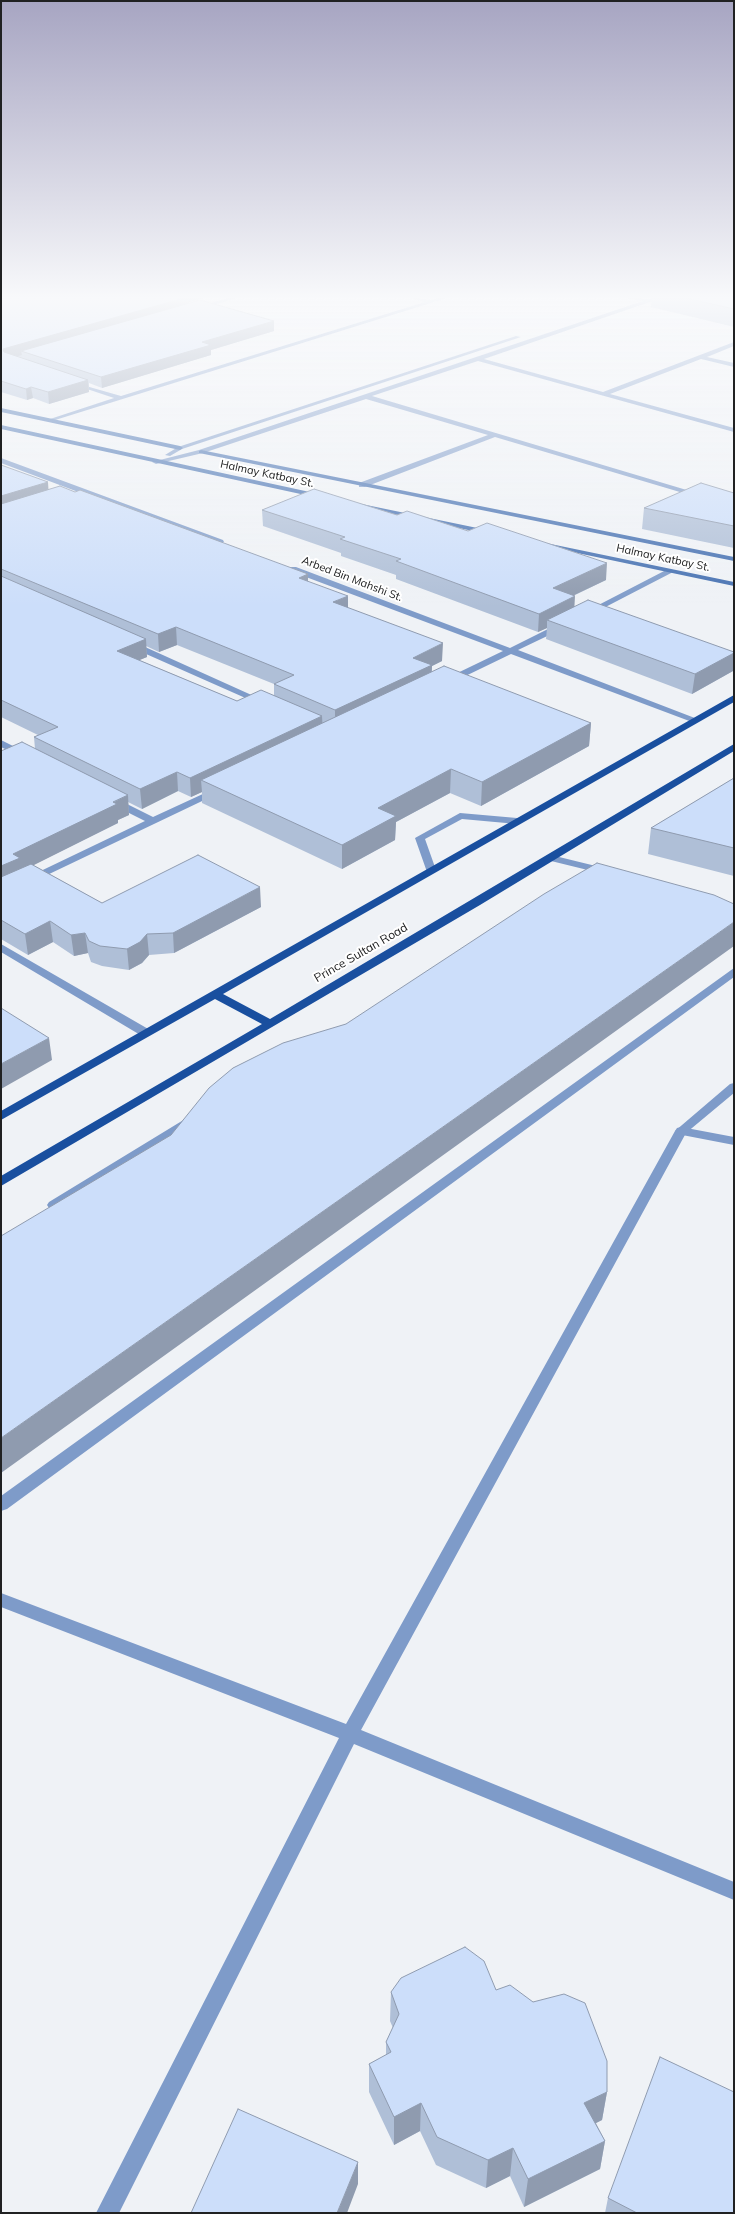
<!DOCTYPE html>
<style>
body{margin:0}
#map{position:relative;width:735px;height:2214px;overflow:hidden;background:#eff2f6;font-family:Mulish,sans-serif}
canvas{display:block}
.frame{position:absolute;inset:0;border:2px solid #202122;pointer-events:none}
</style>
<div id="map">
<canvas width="735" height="2214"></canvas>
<div class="frame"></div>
</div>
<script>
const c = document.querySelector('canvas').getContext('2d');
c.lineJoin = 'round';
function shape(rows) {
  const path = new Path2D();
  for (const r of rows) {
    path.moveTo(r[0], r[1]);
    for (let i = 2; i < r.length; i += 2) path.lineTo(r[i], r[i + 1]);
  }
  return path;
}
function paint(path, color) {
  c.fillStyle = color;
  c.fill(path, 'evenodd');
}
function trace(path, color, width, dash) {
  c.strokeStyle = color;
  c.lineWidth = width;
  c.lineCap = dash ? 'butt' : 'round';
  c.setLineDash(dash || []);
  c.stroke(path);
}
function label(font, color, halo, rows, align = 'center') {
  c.font = font + ' Mulish,sans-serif';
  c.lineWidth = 4;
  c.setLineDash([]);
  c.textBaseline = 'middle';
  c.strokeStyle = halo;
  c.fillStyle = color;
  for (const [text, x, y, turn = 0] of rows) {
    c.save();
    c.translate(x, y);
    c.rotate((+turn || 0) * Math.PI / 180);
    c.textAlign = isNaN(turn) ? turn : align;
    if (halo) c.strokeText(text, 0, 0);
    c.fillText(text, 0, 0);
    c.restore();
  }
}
paint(shape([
 [1,458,223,540,224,542,217,544,1,463,1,458],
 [290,567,296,567,510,648,558,624,564,624,564,628,518,650,700,720,695,723,692,722,511,654,451,683,445,683,445,679,503,651,290,571,290,567],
 [668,569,675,571,590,615,583,613,668,569],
 [128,642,134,642,267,702,259,704,128,646,128,642],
 [1,740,27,753,29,755,27,757,21,757,1,747,1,740],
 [218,787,221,788,221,792,1,897,1,890,145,821,111,804,111,800,119,800,153,817,218,787],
 [460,813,517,818,522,821,517,824,462,819,425,839,436,870,435,872,427,872,415,838,460,813],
 [1,944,150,1030,152,1033,146,1037,142,1036,1,952,1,944],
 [734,968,734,977,7,1509,1,1511,1,1496,734,968],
 [190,1116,194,1117,196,1120,194,1123,59,1208,49,1208,47,1205,49,1202,190,1116],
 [681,1127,734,1137,734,1145,677,1134,675,1131,677,1128,681,1127]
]), '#7e9bc9');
paint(shape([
 [232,297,240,297,196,310,193,308,232,297],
 [408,297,431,300,442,297,450,297,52,421,47,420,114,398,72,384,72,382,121,396,425,302,408,297],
 [619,297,648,299,664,297,484,359,603,392,734,342,734,346,707,357,734,363,734,367,701,359,610,394,734,428,734,432,478,361,372,396,700,494,700,498,495,437,365,487,359,487,359,483,488,435,366,399,203,453,156,464,152,462,199,450,643,301,619,297],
 [516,336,521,337,182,449,170,456,165,455,178,447,516,336],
 [551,855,608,869,609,871,604,874,547,860,546,858,551,855],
 [734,1083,734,1093,686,1133,361,1730,734,1882,734,1900,354,1744,119,2213,96,2213,339,1738,1,1607,1,1593,346,1724,675,1131,730,1084,734,1083]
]), '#7e9bc9');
paint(shape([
 [1,408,180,446,183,448,180,450,1,412,1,408],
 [1,425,319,494,323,496,319,498,1,429,1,425],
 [201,450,734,557,734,561,199,453,199,451,201,450],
 [352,502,487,530,491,532,487,534,355,506,352,506,352,502],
 [541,542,734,582,734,586,544,546,540,544,541,542]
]), '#4570b1');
paint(shape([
 [734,695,734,702,223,994,270,1019,734,744,734,751,480,905,1,1186,1,1176,262,1024,215,999,1,1120,1,1111,734,695]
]), '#194f9f');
paint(shape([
 [1,297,189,302,189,304,274,321,274,331,211,350,211,355,102,388,89,383,89,392,49,404,33,398,27,400,1,392],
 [652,297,734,297,734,327,651,307],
 [1,465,49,490,308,574,308,581,348,608,442,661,432,666,432,672,591,723,589,746,481,806,450,793,396,822,395,840,342,869,202,803,202,792,191,797,178,791,142,809,128,802,129,815,118,820,118,823,33,865,102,903,261,907,174,953,149,955,142,963,129,970,102,966,91,962,88,953,74,956,53,942,28,955,1,939,1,751,35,749,34,737,38,735,1,717],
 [177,645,274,684,274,695,237,701,139,660,147,657,146,646,159,652],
 [734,493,734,548,642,529,644,508],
 [262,510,397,515,606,580,573,596,574,607,734,652,733,671,692,694,546,639,547,628,538,632,396,579,396,575,341,556,341,553,263,526],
 [734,778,734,876,648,854,651,828],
 [496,1990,607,2092,602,2120,596,2123,605,2141,600,2169,524,2207,510,2176,486,2188,436,2165,420,2131,394,2145,369,2092,369,2064,386,2055,386,2042,393,2028,390,2021,391,1992],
 [608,2198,734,2213,605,2213]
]), '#afbfd7');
paint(shape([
 [179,297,208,297,189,302,189,307,21,351,22,355,4,360,3,349],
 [274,321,274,331,211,350,211,355,102,388,101,377,202,342],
 [88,380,89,392,49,404,48,392],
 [31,387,33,398,27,400,26,389],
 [48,482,49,498,1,513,1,496],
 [607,563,606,580,551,606,553,588],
 [308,574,308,591,299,578],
 [348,596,348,613,333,602],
 [575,596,574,614,547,620,547,628,538,632,539,614],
 [176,627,177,645,159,652,158,634],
 [146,639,147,657,118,669,117,651],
 [443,643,442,661,432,666,431,683,335,729,335,710,413,658],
 [734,653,733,671,692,694,695,674],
 [322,716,323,735,201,780,202,792,191,797,190,778],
 [591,723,589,746,481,806,482,782],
 [451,769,450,793,396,822,395,840,342,869,342,845,378,808],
 [177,772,178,791,142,809,140,789],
 [128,795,129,815,118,820,118,823,22,871,1,888,1,866,13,854],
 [260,887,261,907,174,953,173,933],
 [50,921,53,942,28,955,25,934],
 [734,922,734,946,1,1473,1,1438],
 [85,933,88,953,74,956,71,935],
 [147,934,149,955,142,963,129,970,127,949],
 [49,1038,52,1060,1,1089,1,1064],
 [607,2092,602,2120,580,2131,584,2103],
 [421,2103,420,2131,394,2145,394,2117],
 [605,2141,600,2169,524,2207,528,2179],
 [513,2148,510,2176,486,2188,488,2160],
 [358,2162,358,2184,347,2213,337,2213]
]), '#8f9baf');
const building = shape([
 [10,297,188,297,3,349,4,352,88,380,48,392,31,387,26,389,1,381,1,299,10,297],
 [681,297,734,297,734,309,681,297],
 [200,300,274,321,202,342,211,345,101,377,21,351,200,300],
 [1,465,48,482,1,496,1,465],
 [701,483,734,493,734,526,644,508,701,483],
 [60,486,75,492,80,490,308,574,299,578,348,596,333,602,443,643,413,658,432,665,335,710,274,684,294,675,176,627,158,634,1,569,1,504,60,486],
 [314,489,397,515,407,511,468,531,487,523,607,563,553,588,575,596,539,614,396,561,401,559,340,539,345,537,262,510,314,489],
 [1,576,146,639,117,651,237,701,261,690,322,716,190,778,177,772,140,789,34,737,58,727,1,700,1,576],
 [588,600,734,652,734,653,695,674,547,620,588,600],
 [444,666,591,723,482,782,451,769,378,808,396,816,342,845,201,780,444,666],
 [22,742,128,795,113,802,117,804,13,854,20,858,1,866,1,751,22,742],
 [734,778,734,848,651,828,734,778],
 [198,855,260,887,173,933,147,934,140,942,127,949,100,946,89,941,85,933,71,935,50,921,25,934,1,920,1,877,31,864,102,903,198,855],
 [597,863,714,895,734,904,734,922,1,1438,1,1236,171,1135,209,1088,233,1068,283,1043,346,1024,544,894,597,863],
 [1,1008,49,1038,1,1064,1,1008],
 [465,1947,484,1961,496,1990,510,1985,533,2002,564,1994,585,2003,607,2061,607,2092,584,2103,605,2141,528,2179,513,2148,488,2160,437,2137,421,2103,394,2117,369,2064,391,2052,386,2042,399,2014,391,1992,401,1978,465,1947],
 [660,2057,734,2092,734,2213,637,2213,608,2198,660,2057],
 [238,2109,358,2162,337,2213,191,2213,238,2109]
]);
paint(building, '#ccdefa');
trace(building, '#8f9baf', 1);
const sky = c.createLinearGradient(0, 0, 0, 607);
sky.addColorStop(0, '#a7a5c2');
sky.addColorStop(0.49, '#f8f9fb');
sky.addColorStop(1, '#f8f9fb00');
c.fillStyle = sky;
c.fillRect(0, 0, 735, 607);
label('11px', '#202122', '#fff', [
 ["Halmay Katbay St.",267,474,12],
 ["Halmay Katbay St.",663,558,12],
 ["Arbed Bin Mahshi St.",352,579,21]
]);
label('12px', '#202122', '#fff', [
 ["Prince Sultan Road",361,953,-30]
]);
</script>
